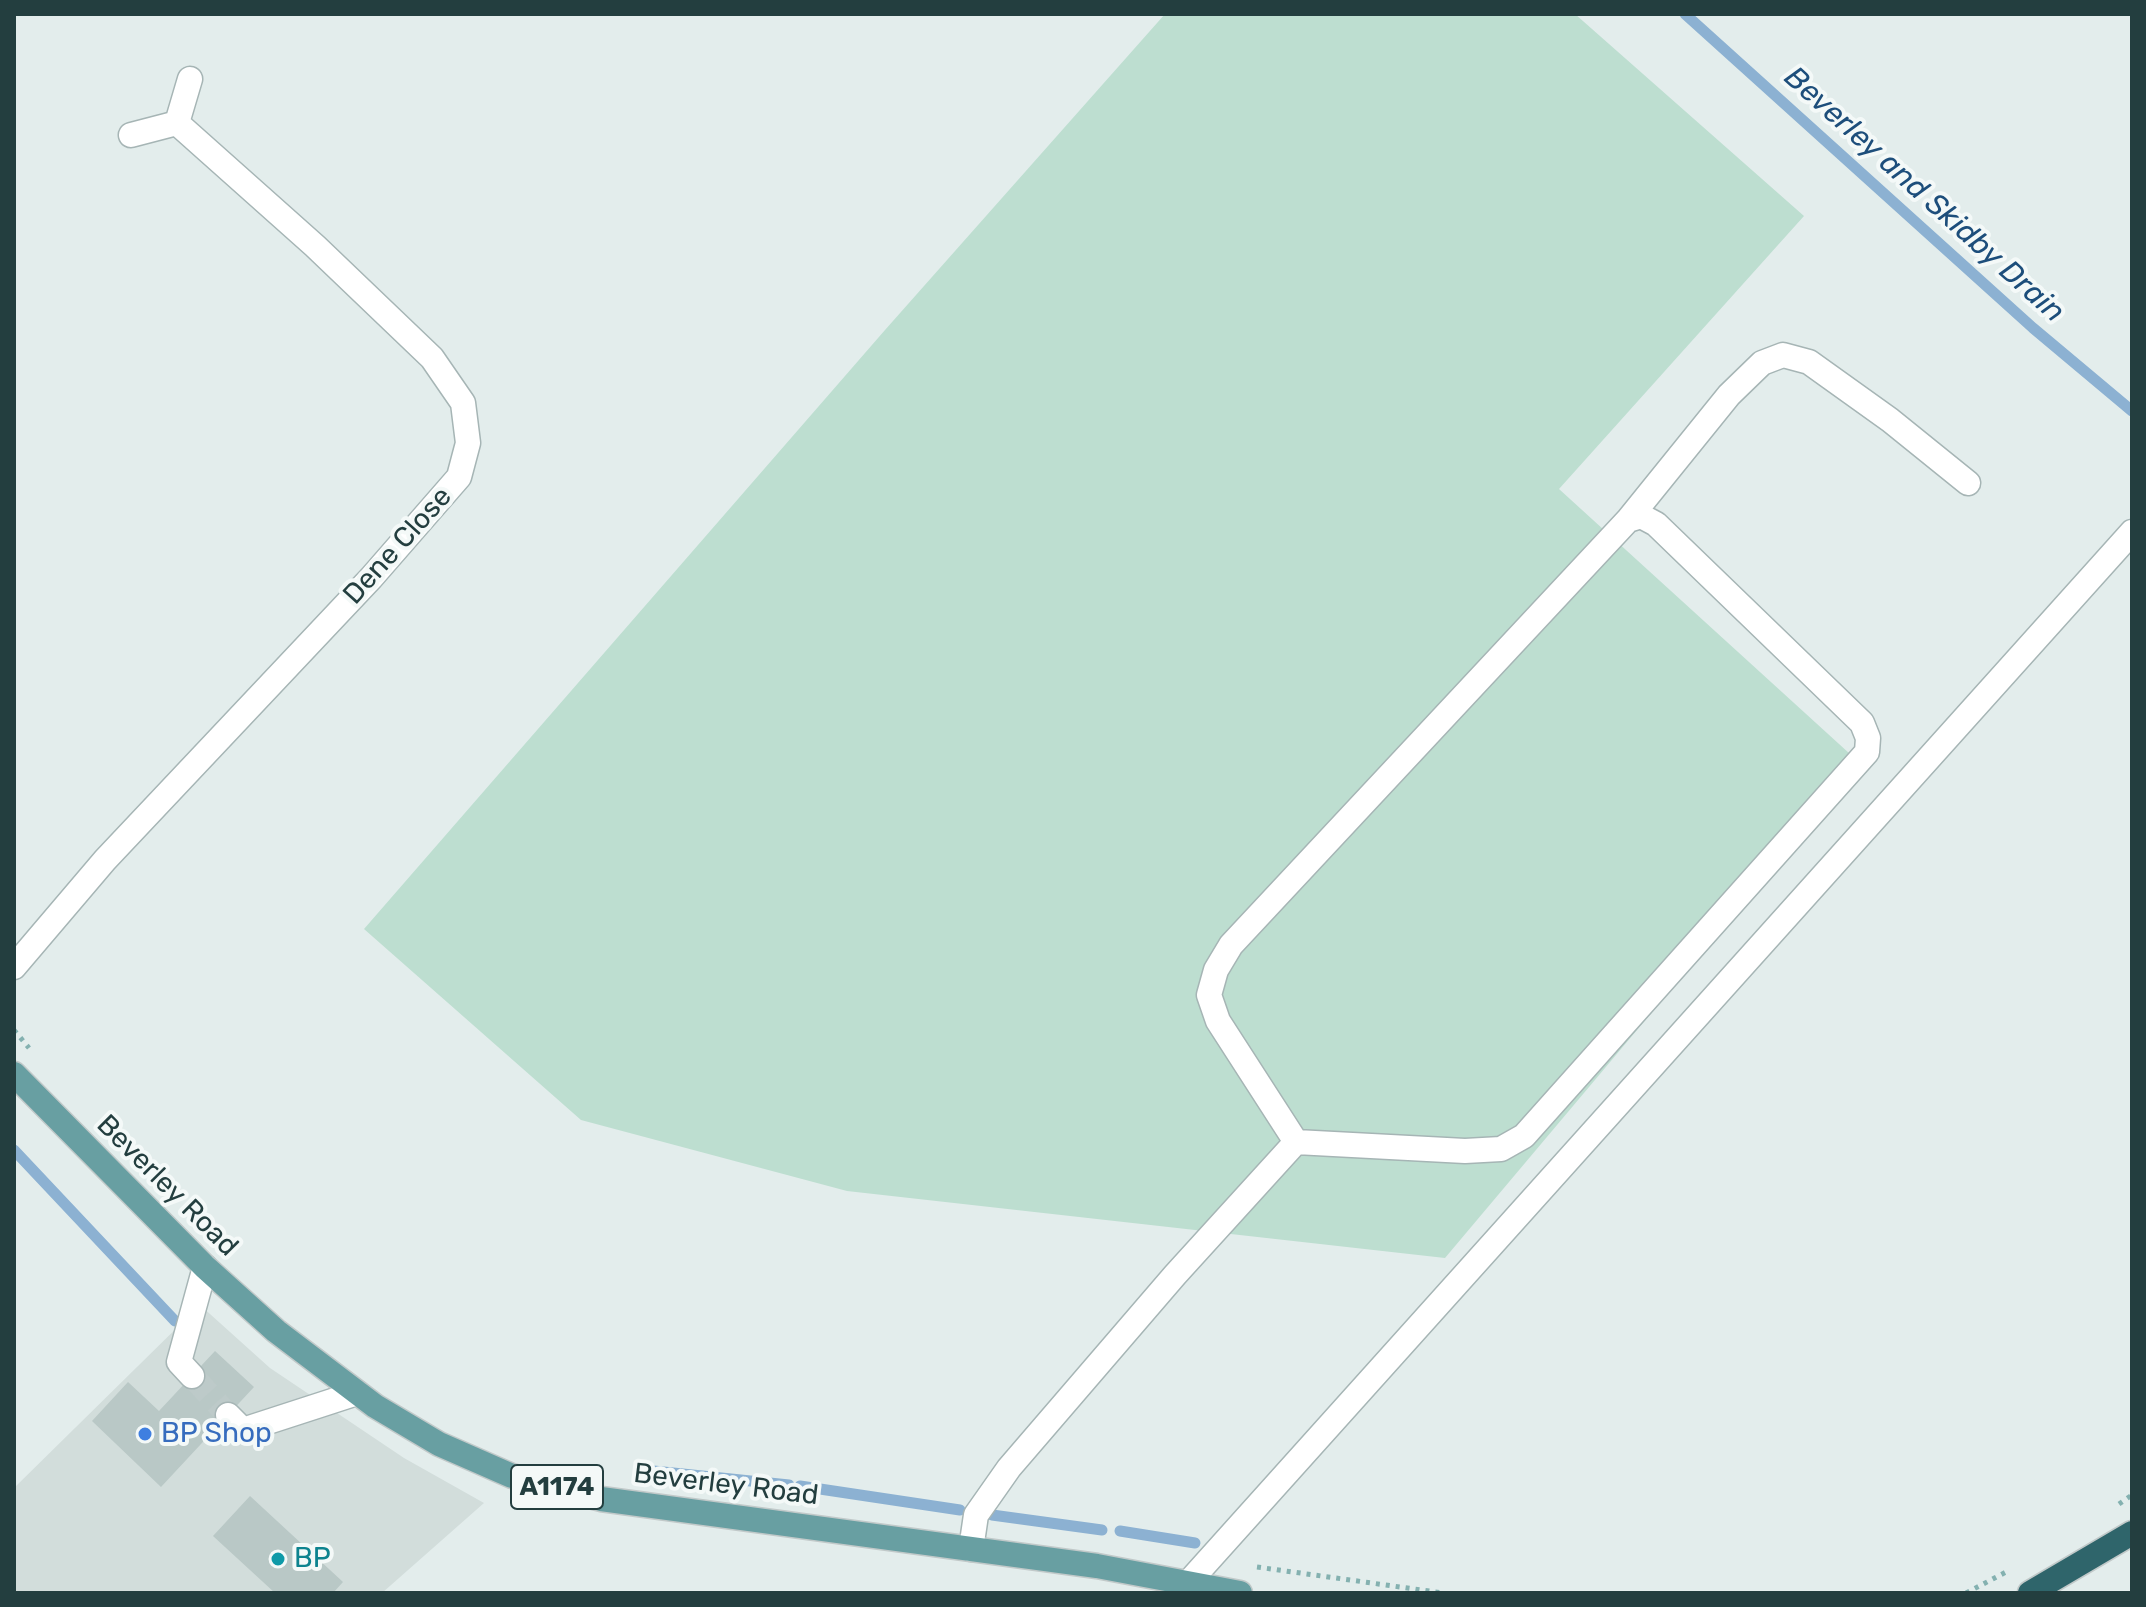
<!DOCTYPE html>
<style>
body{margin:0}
#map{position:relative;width:2146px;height:1607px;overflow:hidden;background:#e3edec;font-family:Rubik,sans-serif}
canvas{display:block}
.frame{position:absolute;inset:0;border:16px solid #233e3f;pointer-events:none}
</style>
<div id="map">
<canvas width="2146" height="1607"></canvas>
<div class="frame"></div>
</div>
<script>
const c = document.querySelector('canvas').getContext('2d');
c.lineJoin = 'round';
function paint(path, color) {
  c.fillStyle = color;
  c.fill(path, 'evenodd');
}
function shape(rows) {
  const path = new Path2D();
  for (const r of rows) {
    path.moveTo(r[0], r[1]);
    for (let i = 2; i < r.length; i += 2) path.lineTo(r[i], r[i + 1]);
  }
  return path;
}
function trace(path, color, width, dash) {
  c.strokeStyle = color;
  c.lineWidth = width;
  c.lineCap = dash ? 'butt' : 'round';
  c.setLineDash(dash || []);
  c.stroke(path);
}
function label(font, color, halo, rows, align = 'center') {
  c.font = font + ' Rubik,sans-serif';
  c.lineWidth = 8;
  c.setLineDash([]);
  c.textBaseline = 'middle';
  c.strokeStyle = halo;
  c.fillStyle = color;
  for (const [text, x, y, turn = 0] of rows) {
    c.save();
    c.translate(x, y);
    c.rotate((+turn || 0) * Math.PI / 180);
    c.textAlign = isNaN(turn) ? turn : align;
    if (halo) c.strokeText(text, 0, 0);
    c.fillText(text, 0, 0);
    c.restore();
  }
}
paint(shape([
 [200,1305,270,1368,404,1458,484,1503,382,1593,14,1593,14,1488]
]), '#d2dddb');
paint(shape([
 [1165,14,1575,14,1804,216,1559,489,1861,764,1445,1258,847,1191,581,1120,364,929,885,330]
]), '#bdded0');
trace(shape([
 [1685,14,2033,328,2132,411],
 [14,1150,175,1321],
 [644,1470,789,1485],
 [800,1486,960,1510],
 [992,1515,1102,1530],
 [1120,1531,1195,1543]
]), '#8cb1d2', 11);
paint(shape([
 [215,1351,254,1387,161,1487,92,1421,128,1382,159,1411],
 [250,1496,343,1582,333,1593,275,1593,213,1536]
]), '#b9c8c6');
trace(shape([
 [192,1376,228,1415]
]), '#bdcac9', 24, [24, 12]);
const minor = shape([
 [177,123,190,79],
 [131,135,177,123],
 [1628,520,1729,395,1762,363,1783,355,1809,362,1890,420,1968,483],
 [14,967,105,860,371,578,459,477,468,443,463,403,432,358,315,246,177,123],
 [192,1376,179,1362,205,1267],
 [228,1415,243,1430,357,1393],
 [971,1549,976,1515,1009,1468,1175,1275,1296,1142,1218,1021,1209,995,1216,970,1231,945,1628,520,1641,516,1656,524,1862,723,1868,738,1867,752,1524,1136,1501,1149,1465,1151,1296,1142],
 [1188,1583,2132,532]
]);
const major = shape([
 [14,1074,205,1267,276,1331,375,1406,439,1444,512,1476,601,1499,1097,1566,1240,1593]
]);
const highway = shape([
 [2030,1593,2132,1533]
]);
trace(minor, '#a6b5b5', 27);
trace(major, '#c1c9c9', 27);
trace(highway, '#c1c9c9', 27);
trace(shape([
 [14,1030,29,1048],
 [2119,1504,2132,1495],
 [1257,1567,1443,1593],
 [1966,1593,2008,1571]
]), '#84b1b0', 5, [4, 6]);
trace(minor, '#fff', 24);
trace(major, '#689fa2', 24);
trace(highway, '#2f656b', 24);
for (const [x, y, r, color] of [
 [145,1434,8,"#3f7fe0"],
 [278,1559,8,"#0f9aa8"]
]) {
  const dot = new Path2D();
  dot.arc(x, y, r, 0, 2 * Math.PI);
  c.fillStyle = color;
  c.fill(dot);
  trace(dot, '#f4f9f8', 3);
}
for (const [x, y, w] of [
 [557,1487,92]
]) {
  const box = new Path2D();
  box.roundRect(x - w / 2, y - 22, w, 44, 6);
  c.fillStyle = '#f4f9f8';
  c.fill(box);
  trace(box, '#233e3f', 2);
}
label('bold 26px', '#233e3f', null, [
 ["A1174",557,1487]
]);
label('28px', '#233e3f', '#f4f9f8', [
 ["Dene Close",398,546,-48],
 ["Beverley Road",167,1186,45],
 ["Beverley Road",726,1485,7]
]);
label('28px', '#366cbe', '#f4f9f8', [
 ["BP Shop",161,1434]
], 'left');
label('28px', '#0d838f', '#f4f9f8', [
 ["BP",294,1559]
], 'left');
label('italic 30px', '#1d4e7b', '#f4f9f8', [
 ["Beverley and Skidby Drain",1924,195,42]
]);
</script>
